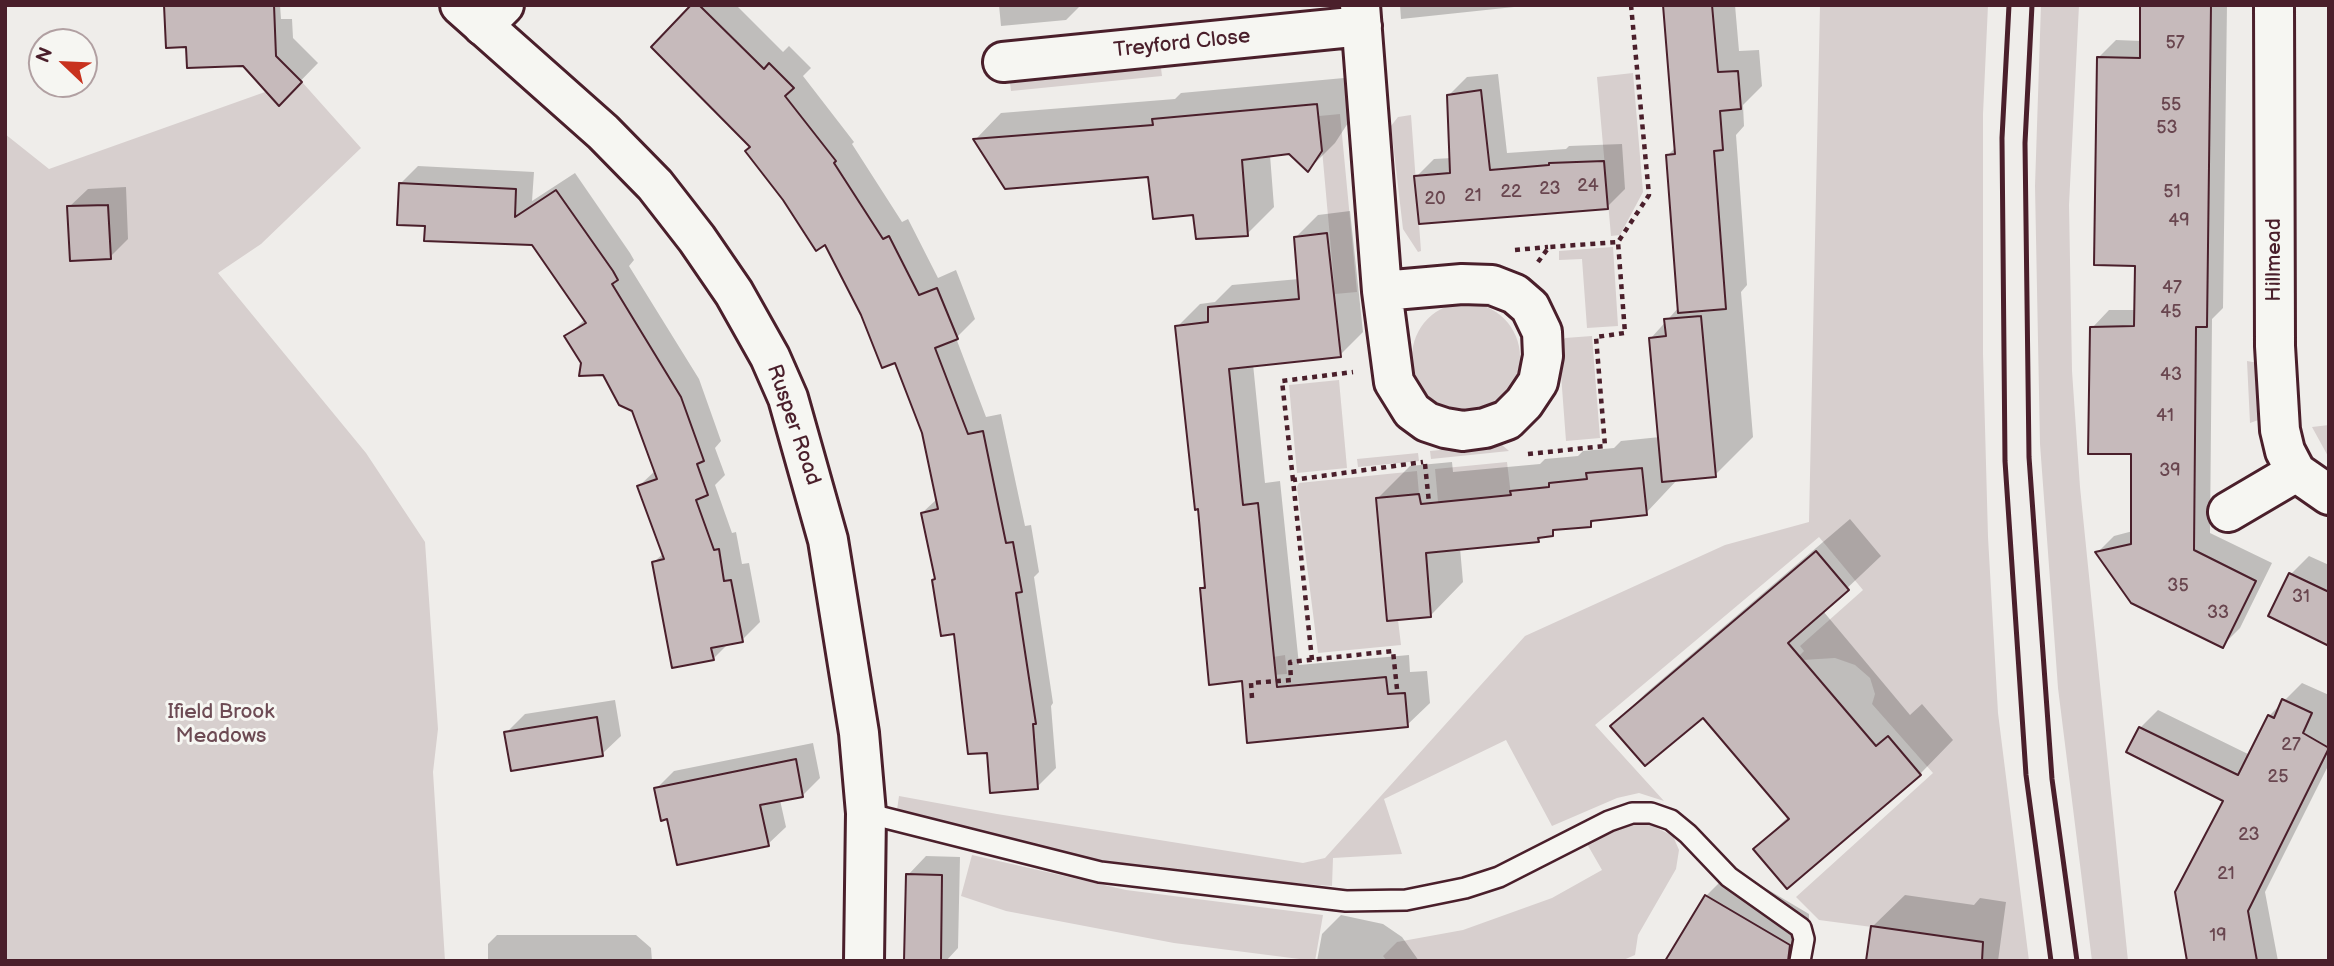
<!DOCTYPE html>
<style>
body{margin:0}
#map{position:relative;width:2334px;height:966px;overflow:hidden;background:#efedea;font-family:"Balsamiq Sans",sans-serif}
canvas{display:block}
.frame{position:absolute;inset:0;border:7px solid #4a1f2b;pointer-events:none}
.north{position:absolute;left:28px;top:28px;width:70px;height:70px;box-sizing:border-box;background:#f6f6f2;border:2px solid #b1a0a2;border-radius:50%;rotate:293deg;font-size:19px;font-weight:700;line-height:28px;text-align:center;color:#4a1f2b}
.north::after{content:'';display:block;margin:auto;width:24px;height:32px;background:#c8321e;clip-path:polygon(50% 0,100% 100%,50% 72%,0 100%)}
</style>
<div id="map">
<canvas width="2334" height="966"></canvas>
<div class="frame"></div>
<div class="north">N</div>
</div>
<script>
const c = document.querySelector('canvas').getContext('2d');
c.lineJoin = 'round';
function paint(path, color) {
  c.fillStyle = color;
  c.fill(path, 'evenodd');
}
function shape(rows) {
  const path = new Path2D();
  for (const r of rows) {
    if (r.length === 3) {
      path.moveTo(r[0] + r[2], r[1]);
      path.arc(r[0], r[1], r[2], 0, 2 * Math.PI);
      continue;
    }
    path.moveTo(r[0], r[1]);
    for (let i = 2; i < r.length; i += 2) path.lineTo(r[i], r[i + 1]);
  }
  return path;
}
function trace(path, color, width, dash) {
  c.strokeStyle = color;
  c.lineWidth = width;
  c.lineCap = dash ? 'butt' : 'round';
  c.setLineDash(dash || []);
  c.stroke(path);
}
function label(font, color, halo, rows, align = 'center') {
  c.font = font + ' "Balsamiq Sans",sans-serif';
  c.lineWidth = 6;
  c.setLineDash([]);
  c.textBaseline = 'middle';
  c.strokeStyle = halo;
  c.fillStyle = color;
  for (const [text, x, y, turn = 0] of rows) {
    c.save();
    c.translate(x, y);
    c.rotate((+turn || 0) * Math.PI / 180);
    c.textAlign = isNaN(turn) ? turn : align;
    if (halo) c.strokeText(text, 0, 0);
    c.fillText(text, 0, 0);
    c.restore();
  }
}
paint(shape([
 [1820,5,1988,5,1983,114,1983,354,1988,537,1998,713,2029,961,1971,961,1940,936,1819,920,1796,897,1933,773,1872,704,1875,694,1870,678,1855,665,1835,658,1803,660,1799,656,1804,651,1800,646,1863,590,1819,537,1595,725,1664,801,1639,793,1617,798,1552,826,1506,740,1384,799,1402,854,1333,858,1332,886,1195,876,1103,862,897,810,899,796,997,814,1303,863,1325,858,1525,636,1725,545,1809,522],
 [2041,5,2079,5,2069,205,2072,371,2080,487,2128,961,2092,961,2058,688,2040,444,2035,186],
 [1161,68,1162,76,1011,91,1010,83],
 [1633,73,1643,192,1620,235,1611,236,1597,77],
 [302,82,361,148,261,244,218,273,366,453,425,542,438,729,433,772,445,961,5,961,5,134,49,169,265,92,279,105],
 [1340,114,1357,292,1335,294,1319,116],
 [1411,115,1421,251,1418,252,1403,229,1391,126,1398,117],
 [1613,247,1618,326,1587,328,1582,259,1559,260,1559,251],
 [1466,357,54],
 [1592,336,1600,438,1566,441,1559,348,1565,338],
 [2247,361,2258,363,2261,419,2250,423],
 [1339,380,1347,468,1297,473,1289,385],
 [2329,425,2329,458,2312,427],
 [1501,444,1509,451,1431,459,1430,451],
 [1418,453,1419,461,1358,467,1357,459],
 [1507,462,1511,495,1438,502,1435,469],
 [1417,471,1419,494,1376,499,1387,621,1398,620,1401,645,1318,653,1297,487,1299,483],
 [1285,655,1287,674,1243,677,1273,657],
 [1641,820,1673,836,1679,850,1676,869,1638,935,1635,955,1621,961,1387,961,1383,956,1397,942,1463,930,1552,898,1602,870,1587,844,1623,824],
 [972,855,1126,890,1323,915,1315,961,1174,943,1006,911,961,896]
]), '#d7cfce');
paint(shape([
 [166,5,280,5,281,19,292,19,293,38,318,63,279,103,244,65,188,45],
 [694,5,736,5,783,52,789,46,811,68,803,76,854,142,852,144,902,222,908,219,938,278,956,270,975,319,956,338,986,417,1001,414,1025,526,1031,525,1039,572,1034,577,1053,703,1051,706,1056,768,1037,787,989,751,922,513,937,499,924,432,896,361,863,315,826,242,752,146],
 [999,5,1080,5,1080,6,1066,20,1001,26],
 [1400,5,1533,5,1401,19],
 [1664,5,1735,5,1739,51,1759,50,1762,86,1743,105,1744,126,1736,135,1747,285,1741,292,1753,437,1715,475,1678,479,1646,513,1597,518,1590,525,1558,528,1538,540,1460,548,1463,582,1431,615,1377,499,1410,466,1452,462,1453,472,1540,464,1545,459,1578,456,1583,451,1614,448,1621,441,1660,437,1651,338,1680,306,1668,155,1676,147],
 [2141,5,2227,5,2223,308,2212,319,2210,533,2272,563,2240,628,2223,645,2098,552,2114,536,2133,531,2133,452,2092,328,2109,310,2136,310,2137,264,2099,57,2116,40,2142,41],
 [1498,74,1507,153,1566,149,1569,146,1622,144,1625,189,1607,207,1416,177,1434,159,1452,158,1449,95,1467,77],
 [1344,78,1348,123,1335,143,1308,170,1289,153,1270,155,1274,207,1247,234,1195,213,1150,175,975,140,1001,113,1175,99,1181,93],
 [418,166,534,172,532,201,575,173,630,253,634,260,629,266,699,379,721,441,715,448,725,475,715,485,732,533,736,532,742,564,749,563,760,622,742,640,729,643,713,659,654,562,664,553,639,486,656,470,633,410,604,374,583,363,567,337,585,319,533,244,427,225,400,184],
 [126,187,128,239,110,257,69,207,88,189],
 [1350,211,1363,332,1340,355,1253,364,1265,483,1280,481,1299,665,1409,655,1410,672,1427,671,1430,703,1407,725,1244,680,1201,588,1206,584,1199,507,1177,327,1200,304,1215,302,1232,285,1299,279,1296,237,1318,215],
 [1850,519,1881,556,1823,611,1910,715,1922,704,1953,740,1920,774,1787,886,1755,849,1789,816,1703,715,1613,726,1646,693],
 [2309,556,2329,565,2329,644,2291,574],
 [2302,683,2329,695,2329,764,2265,892,2278,961,2188,961,2226,800,2140,728,2158,710,2250,755,2269,716],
 [615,700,621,736,602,754,506,733,525,714],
 [813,743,820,778,802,796,780,800,786,827,768,844,669,817,656,789,674,771],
 [926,856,960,857,958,948,946,961,906,961,908,875],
 [1733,869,1809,914,1809,925,1788,961,1706,896],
 [1905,895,1974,905,1980,898,2006,902,1998,961,1870,961,1873,926],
 [1341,915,1383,924,1402,937,1419,961,1317,961,1322,934],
 [497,935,636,935,651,948,652,961,488,961,488,944]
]), '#0003');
const building = shape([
 [164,5,274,5,276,56,302,82,279,106,243,66,187,68,186,47,166,48,164,5],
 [691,5,699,5,764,69,769,63,794,88,785,96,836,161,834,163,883,239,889,236,919,295,937,288,958,339,935,348,968,434,983,431,1006,543,1013,542,1022,592,1016,593,1036,724,1033,724,1038,789,990,793,987,753,968,754,954,634,941,636,932,580,935,579,921,513,938,509,922,433,895,363,882,368,861,315,825,245,816,251,783,200,745,151,750,147,651,47,691,5],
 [1663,5,1712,5,1718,72,1738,71,1741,109,1720,111,1723,150,1714,151,1726,309,1678,313,1666,155,1675,154,1663,5],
 [2140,5,2211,5,2207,327,2196,327,2194,550,2256,581,2223,648,2131,603,2095,552,2131,544,2131,454,2088,454,2090,327,2134,326,2135,266,2094,265,2097,57,2140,58,2140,5],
 [1481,90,1490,170,1549,165,1549,163,1604,161,1608,209,1419,224,1414,176,1450,173,1447,95,1481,90],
 [1317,104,1322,151,1308,172,1289,154,1242,160,1248,236,1196,239,1193,215,1153,219,1148,177,1005,189,973,139,1153,125,1152,119,1317,104],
 [399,183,516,189,515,217,556,190,613,271,618,280,612,284,681,397,704,461,697,464,708,495,696,500,714,550,719,549,724,581,731,580,743,642,711,648,714,660,672,668,652,562,664,559,637,486,657,479,632,411,619,405,603,375,579,376,581,363,564,336,586,323,532,245,424,241,425,226,397,225,399,183],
 [108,205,111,259,70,261,67,206,108,205],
 [1327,233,1341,357,1229,369,1243,505,1258,503,1277,687,1386,677,1388,694,1405,693,1408,727,1247,743,1242,681,1209,685,1200,588,1205,588,1198,509,1195,510,1175,326,1208,322,1208,307,1299,299,1294,237,1327,233],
 [1701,316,1716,477,1662,482,1649,338,1666,336,1664,319,1701,316],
 [1642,468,1647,515,1591,521,1591,527,1553,530,1553,536,1538,538,1539,542,1426,553,1431,617,1387,621,1376,498,1419,494,1421,504,1511,495,1510,491,1549,487,1549,483,1587,479,1586,473,1642,468],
 [1816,551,1849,590,1788,643,1876,746,1888,736,1921,775,1787,889,1753,849,1789,819,1703,718,1645,766,1610,726,1816,551],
 [2289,573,2329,592,2329,646,2268,616,2289,573],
 [2282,699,2312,713,2303,733,2329,748,2248,911,2257,961,2187,961,2175,892,2223,801,2126,752,2139,727,2238,775,2268,715,2274,718,2282,699],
 [597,717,603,756,511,771,504,732,597,717],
 [796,759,803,797,760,805,769,846,677,865,667,819,661,821,654,788,796,759],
 [906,874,942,875,941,961,904,961,906,874],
 [1705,895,1790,945,1788,961,1665,961,1705,895],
 [1871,926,1983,942,1982,961,1866,961,1871,926]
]);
paint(building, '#c6babb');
trace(building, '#4a1f2b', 2);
const lane = shape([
 [866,813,1100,872,1346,901,1406,900,1465,888,1499,877,1609,821,1632,813,1651,813,1671,820,1688,834,1729,877,1801,928,1804,939,1800,961]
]);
const street = shape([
 [1360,5,1382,291,1394,382,1412,411,1427,422,1445,428,1463,431,1485,428,1507,420,1524,403,1538,382,1543,356,1542,332,1530,307,1515,294,1492,285,1462,284,1382,291],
 [2274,5,2275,346,2280,430,2285,451,2296,472,2329,495],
 [483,26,504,5],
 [1003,62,1362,26],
 [2228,512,2296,472]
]);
const secondary = shape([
 [460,5,603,132,655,185,697,239,734,293,770,357,788,398,828,540,859,733,866,813,864,961]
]);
trace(lane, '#4a1f2b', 24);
trace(street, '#4a1f2b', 44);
trace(secondary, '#4a1f2b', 44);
trace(shape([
 [1515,250,1548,247],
 [1538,262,1549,247,1618,242,1649,195,1631,5],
 [1528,454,1605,446,1596,337,1625,333,1618,242],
 [1425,464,1429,503],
 [1293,480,1282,381,1353,372],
 [1312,660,1293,480,1423,462],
 [1252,698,1251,683,1291,680,1290,662,1393,651,1397,689]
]), '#4a1f2b', 4.5, [5, 5]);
trace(lane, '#f6f6f2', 19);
trace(street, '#f6f6f2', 38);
trace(secondary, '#f6f6f2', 38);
trace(shape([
 [2009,5,2002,138,2005,461,2026,775,2051,961],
 [2032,5,2025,143,2029,457,2052,779,2077,961]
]), '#4a1f2b', 5);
label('18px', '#69464f', null, [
 ["57",2175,43],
 ["55",2171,105],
 ["53",2167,128],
 ["24",1588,186],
 ["23",1550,189],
 ["22",1511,192],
 ["51",2172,192],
 ["21",1473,196],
 ["20",1435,199],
 ["49",2179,221],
 ["47",2172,288],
 ["45",2171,312],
 ["43",2171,375],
 ["41",2165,416],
 ["39",2170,471],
 ["35",2178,586],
 ["31",2301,597],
 ["33",2218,613],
 ["27",2291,745],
 ["25",2278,777],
 ["23",2249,835],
 ["21",2226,874],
 ["19",2218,936]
]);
label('21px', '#4a1f2b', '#f6f6f2', [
 ["Treyford Close",1182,44,-6],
 ["Hillmead",2275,260,-90],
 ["Rusper Road",793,425,71]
]);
label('21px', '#6d4b54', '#f6f6f2', [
 ["Ifield Brook",221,713],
 ["Meadows",221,737]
]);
</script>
